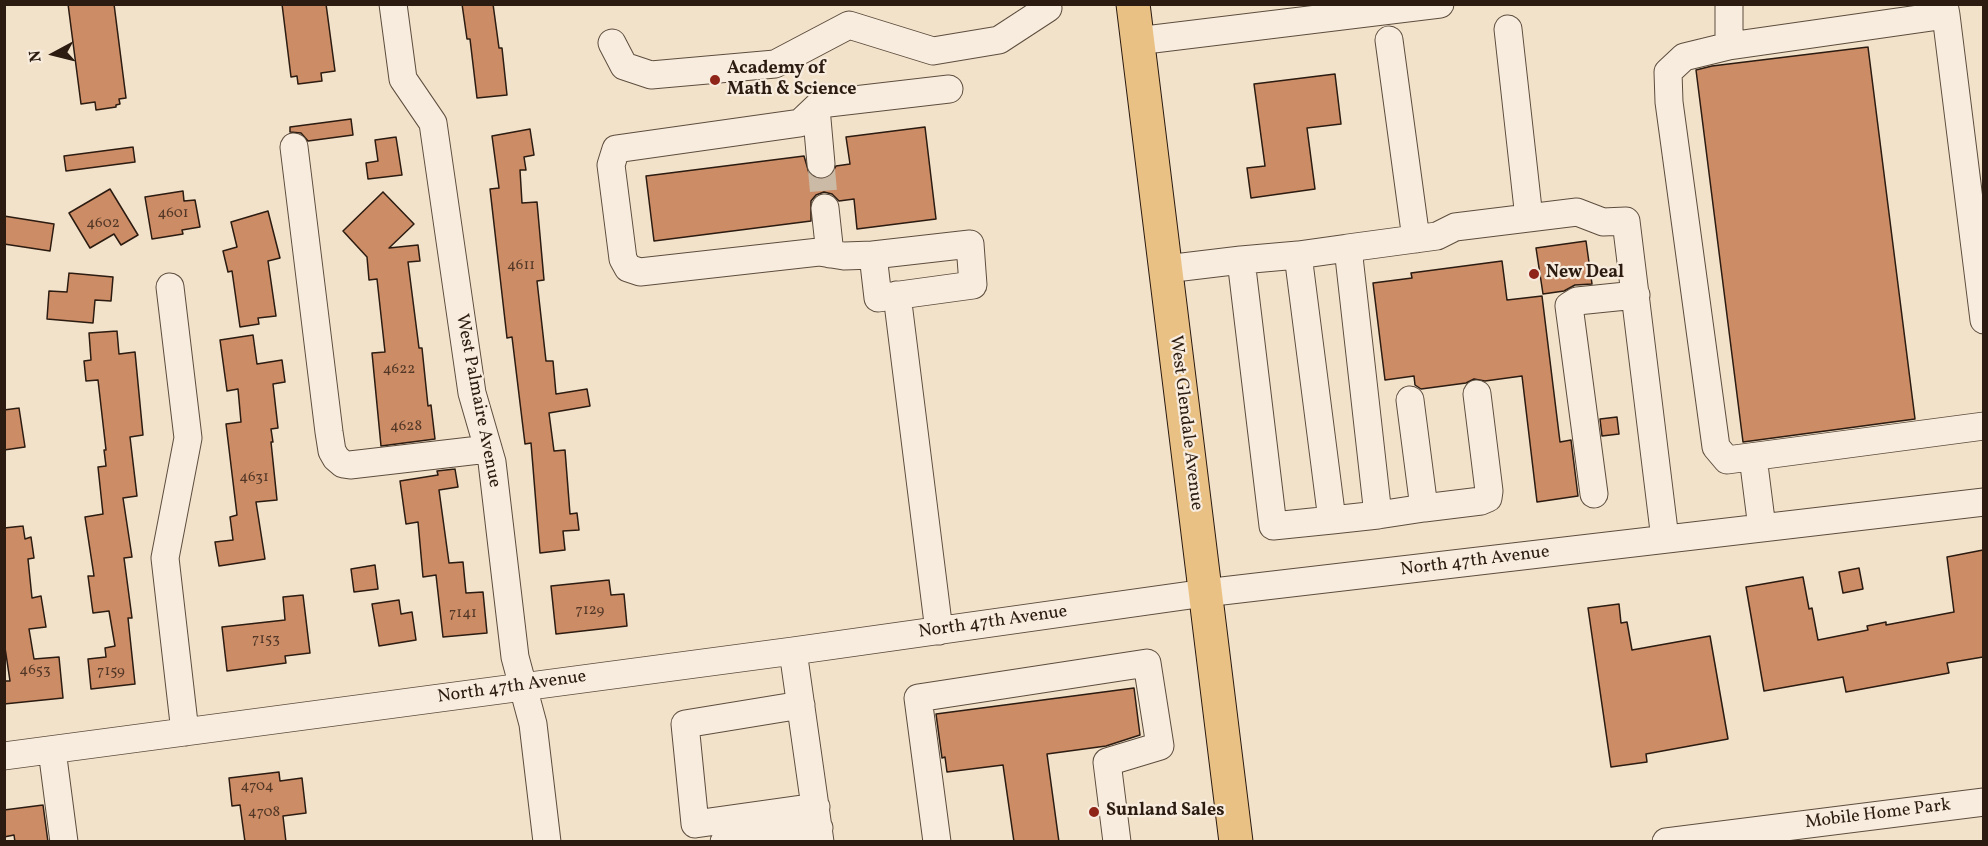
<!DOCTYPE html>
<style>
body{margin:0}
#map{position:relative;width:1988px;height:846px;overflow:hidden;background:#f3e2ca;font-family:Vollkorn,serif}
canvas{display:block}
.frame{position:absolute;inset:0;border:6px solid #2b1b10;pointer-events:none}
.north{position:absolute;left:24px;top:24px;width:60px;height:60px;-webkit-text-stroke:4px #f7ecdd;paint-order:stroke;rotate:263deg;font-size:16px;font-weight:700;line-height:24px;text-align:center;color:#2b1b10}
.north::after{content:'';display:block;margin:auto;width:21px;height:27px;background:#2b1b10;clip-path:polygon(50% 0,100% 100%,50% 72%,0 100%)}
</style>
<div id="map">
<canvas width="1988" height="846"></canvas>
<div class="frame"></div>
<div class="north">N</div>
</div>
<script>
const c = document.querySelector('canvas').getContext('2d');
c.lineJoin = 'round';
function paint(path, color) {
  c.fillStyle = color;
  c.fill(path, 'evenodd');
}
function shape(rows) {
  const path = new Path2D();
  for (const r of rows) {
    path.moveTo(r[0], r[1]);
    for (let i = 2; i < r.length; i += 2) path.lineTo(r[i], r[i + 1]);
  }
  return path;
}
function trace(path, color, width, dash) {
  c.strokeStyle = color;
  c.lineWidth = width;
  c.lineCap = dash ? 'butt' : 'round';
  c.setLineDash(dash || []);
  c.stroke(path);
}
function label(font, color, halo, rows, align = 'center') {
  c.font = font + ' Vollkorn,serif';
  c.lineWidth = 4.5;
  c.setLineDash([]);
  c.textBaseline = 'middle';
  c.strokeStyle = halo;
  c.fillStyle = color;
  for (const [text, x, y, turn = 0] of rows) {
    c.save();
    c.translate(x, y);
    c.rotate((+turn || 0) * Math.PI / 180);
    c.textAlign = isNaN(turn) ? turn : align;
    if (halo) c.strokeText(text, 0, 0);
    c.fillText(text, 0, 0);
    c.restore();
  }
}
const building = shape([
 [68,4,114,4,126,98,119,99,120,104,116,105,116,107,96,110,95,102,81,104,68,4],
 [282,4,326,4,335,71,321,73,322,81,298,84,297,76,291,77,282,4],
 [462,4,493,4,499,48,502,48,507,95,477,98,470,39,467,39,462,4],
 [1868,47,1915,419,1743,442,1696,70,1712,66,1868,47],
 [1335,74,1341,124,1307,128,1315,189,1251,198,1247,168,1265,166,1254,84,1335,74],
 [351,119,353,135,308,141,301,133,290,132,290,127,351,119],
 [925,127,936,219,857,229,854,199,839,201,832,194,824,192,816,195,811,201,811,221,654,241,646,176,804,156,809,173,815,178,823,180,830,176,836,166,850,164,846,137,925,127],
 [530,129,534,155,524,157,526,170,520,170,522,203,537,202,544,280,537,281,546,361,553,361,556,394,587,389,590,406,549,413,554,451,565,450,570,514,577,513,579,530,563,531,565,550,540,553,531,443,525,444,512,337,507,338,490,189,499,188,492,136,530,129],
 [396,137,402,175,368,179,366,163,378,161,375,140,396,137],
 [133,147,135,162,66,171,64,156,133,147],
 [110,189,138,235,121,245,114,234,90,248,69,213,110,189],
 [183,191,184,201,195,200,200,227,182,230,183,234,152,239,145,197,183,191],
 [383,192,414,224,389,248,418,245,420,261,408,262,419,348,422,348,428,406,431,405,435,439,381,446,372,353,385,352,377,279,369,280,367,257,343,231,383,192],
 [268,211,280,258,268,261,276,316,258,318,259,324,240,327,232,271,228,272,223,251,237,247,231,222,268,211],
 [4,216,54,224,50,251,4,244,4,216],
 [1586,241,1592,284,1575,285,1564,291,1543,294,1536,248,1586,241],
 [1502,261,1507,300,1542,296,1560,442,1571,440,1578,496,1537,502,1522,376,1485,381,1474,379,1466,383,1421,389,1415,385,1414,376,1385,380,1373,283,1412,278,1411,273,1502,261],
 [69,273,113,277,111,301,95,300,93,323,47,319,49,291,67,292,69,273],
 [117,331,119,354,135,352,143,435,130,437,137,496,123,498,132,557,124,558,132,618,128,618,135,684,91,689,88,659,106,657,105,648,115,646,109,611,93,613,88,576,94,576,85,517,103,514,98,467,106,466,104,450,106,450,98,380,86,381,84,361,91,360,89,333,117,331],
 [253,335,257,364,282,360,285,382,273,384,278,428,271,429,273,442,271,442,277,500,256,502,265,559,219,566,215,542,233,540,230,517,237,515,226,424,241,422,238,389,227,391,220,340,253,335],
 [19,408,25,447,4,450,4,410,19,408],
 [1617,417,1619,434,1602,436,1600,419,1617,417],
 [455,469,458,487,439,490,449,563,463,562,466,593,483,592,487,633,443,637,436,575,423,577,418,522,406,524,400,481,438,475,437,471,455,469],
 [23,526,25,539,31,537,34,558,28,559,32,598,41,596,46,627,29,629,34,659,59,657,63,698,4,704,4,681,10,681,4,641,4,528,23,526],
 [1983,550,1983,657,1947,663,1949,673,1846,692,1843,677,1764,691,1746,587,1803,577,1809,609,1812,608,1818,640,1868,630,1867,626,1886,622,1886,625,1954,612,1947,557,1983,550],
 [375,565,378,589,354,592,351,569,375,565],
 [1859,568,1863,589,1843,593,1839,572,1859,568],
 [609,580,611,595,624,594,627,626,556,634,551,586,609,580],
 [303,595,310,653,285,656,286,663,227,671,222,627,285,620,283,597,303,595],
 [399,600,401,614,412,612,416,640,379,646,372,604,399,600],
 [1619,604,1621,623,1627,622,1632,650,1710,636,1728,739,1646,754,1647,762,1611,767,1588,608,1619,604],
 [1134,688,1140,735,1106,746,1047,754,1059,842,1014,842,1003,765,947,772,945,757,942,758,936,714,1134,688],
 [279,772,280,781,302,778,306,813,283,816,286,842,245,842,240,805,232,806,229,778,279,772],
 [43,805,48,842,15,842,14,835,4,837,4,810,43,805]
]);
paint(building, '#cb8c66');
trace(building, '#2b1b10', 1.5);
trace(shape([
 [821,164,825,208]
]), '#cbbaa5', 27, [27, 14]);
const minor = shape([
 [393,4,403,79,433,123,472,393,492,462,515,657,533,724,547,842],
 [1729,4,1729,46,1684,57,1668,72,1669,102,1716,447,1727,460,1984,426],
 [1946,15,1984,320],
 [1508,29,1529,218],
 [1389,40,1416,239],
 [1137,41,1440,4],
 [612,43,624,66,651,75,775,64,849,25,933,51,999,40,1048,8],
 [1729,46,1946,15,1944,4],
 [816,108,821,164],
 [294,147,329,432,332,451,336,458,343,464,350,465,488,449],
 [825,208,830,254],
 [970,244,973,285,878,298,873,255,970,244],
 [1348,248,1437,236,1455,227,1577,212,1603,222,1626,221,1665,539],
 [873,255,844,256,819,252,640,272,628,268,623,259,611,165,616,149,800,123,820,104,949,89],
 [1241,260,1298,255],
 [1166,269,1241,260,1273,526,1332,520,1298,255,1348,248,1378,515,1424,508,1410,400],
 [170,287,188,438,165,558,185,732],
 [897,295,939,631],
 [1753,457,1762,528],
 [1594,494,1569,306,1577,301,1636,295],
 [1424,508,1481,501,1488,498,1489,491,1477,394],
 [1332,520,1378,515],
 [793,651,820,842],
 [801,705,685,724,695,824,816,807],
 [52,750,64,842],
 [4,756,793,651,1205,593,1984,502],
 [724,842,819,828],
 [937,842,918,698,1147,663,1160,746,1107,762,1117,842],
 [1666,842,1984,802]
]);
const major = shape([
 [1133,4,1236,842]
]);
trace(minor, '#5d4d3e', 29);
trace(major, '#2b1b10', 35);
trace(minor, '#f7ecdd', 27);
trace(major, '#eac185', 33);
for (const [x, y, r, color] of [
 [715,80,6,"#8f2418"],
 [1534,274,6,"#8f2418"],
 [1094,812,6,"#8f2418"]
]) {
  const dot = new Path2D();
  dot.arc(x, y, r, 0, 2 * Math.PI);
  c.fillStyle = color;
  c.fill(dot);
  trace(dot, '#f7ecdd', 2);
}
label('15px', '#533726', null, [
 ["4601",173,214],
 ["4602",103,224],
 ["4611",521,266],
 ["4622",399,370],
 ["4628",406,427],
 ["4631",254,478],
 ["7129",590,611],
 ["7141",463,614],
 ["7153",266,640],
 ["4653",35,671],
 ["7159",111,672],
 ["4704",257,787],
 ["4708",264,813]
]);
label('bold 18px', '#2b1b10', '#f7ecdd', [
 ["Academy of",727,70],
 ["Math & Science",727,91],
 ["New Deal",1546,274],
 ["Sunland Sales",1106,812]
], 'left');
label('18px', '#2b1b10', '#f7ecdd', [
 ["West Palmaire Avenue",477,401,79],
 ["West Glendale Avenue",1185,423,83],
 ["North 47th Avenue",1475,562,-7],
 ["North 47th Avenue",993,623,-8],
 ["North 47th Avenue",512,688,-8],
 ["Mobile Home Park",1878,815,-7]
]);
</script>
